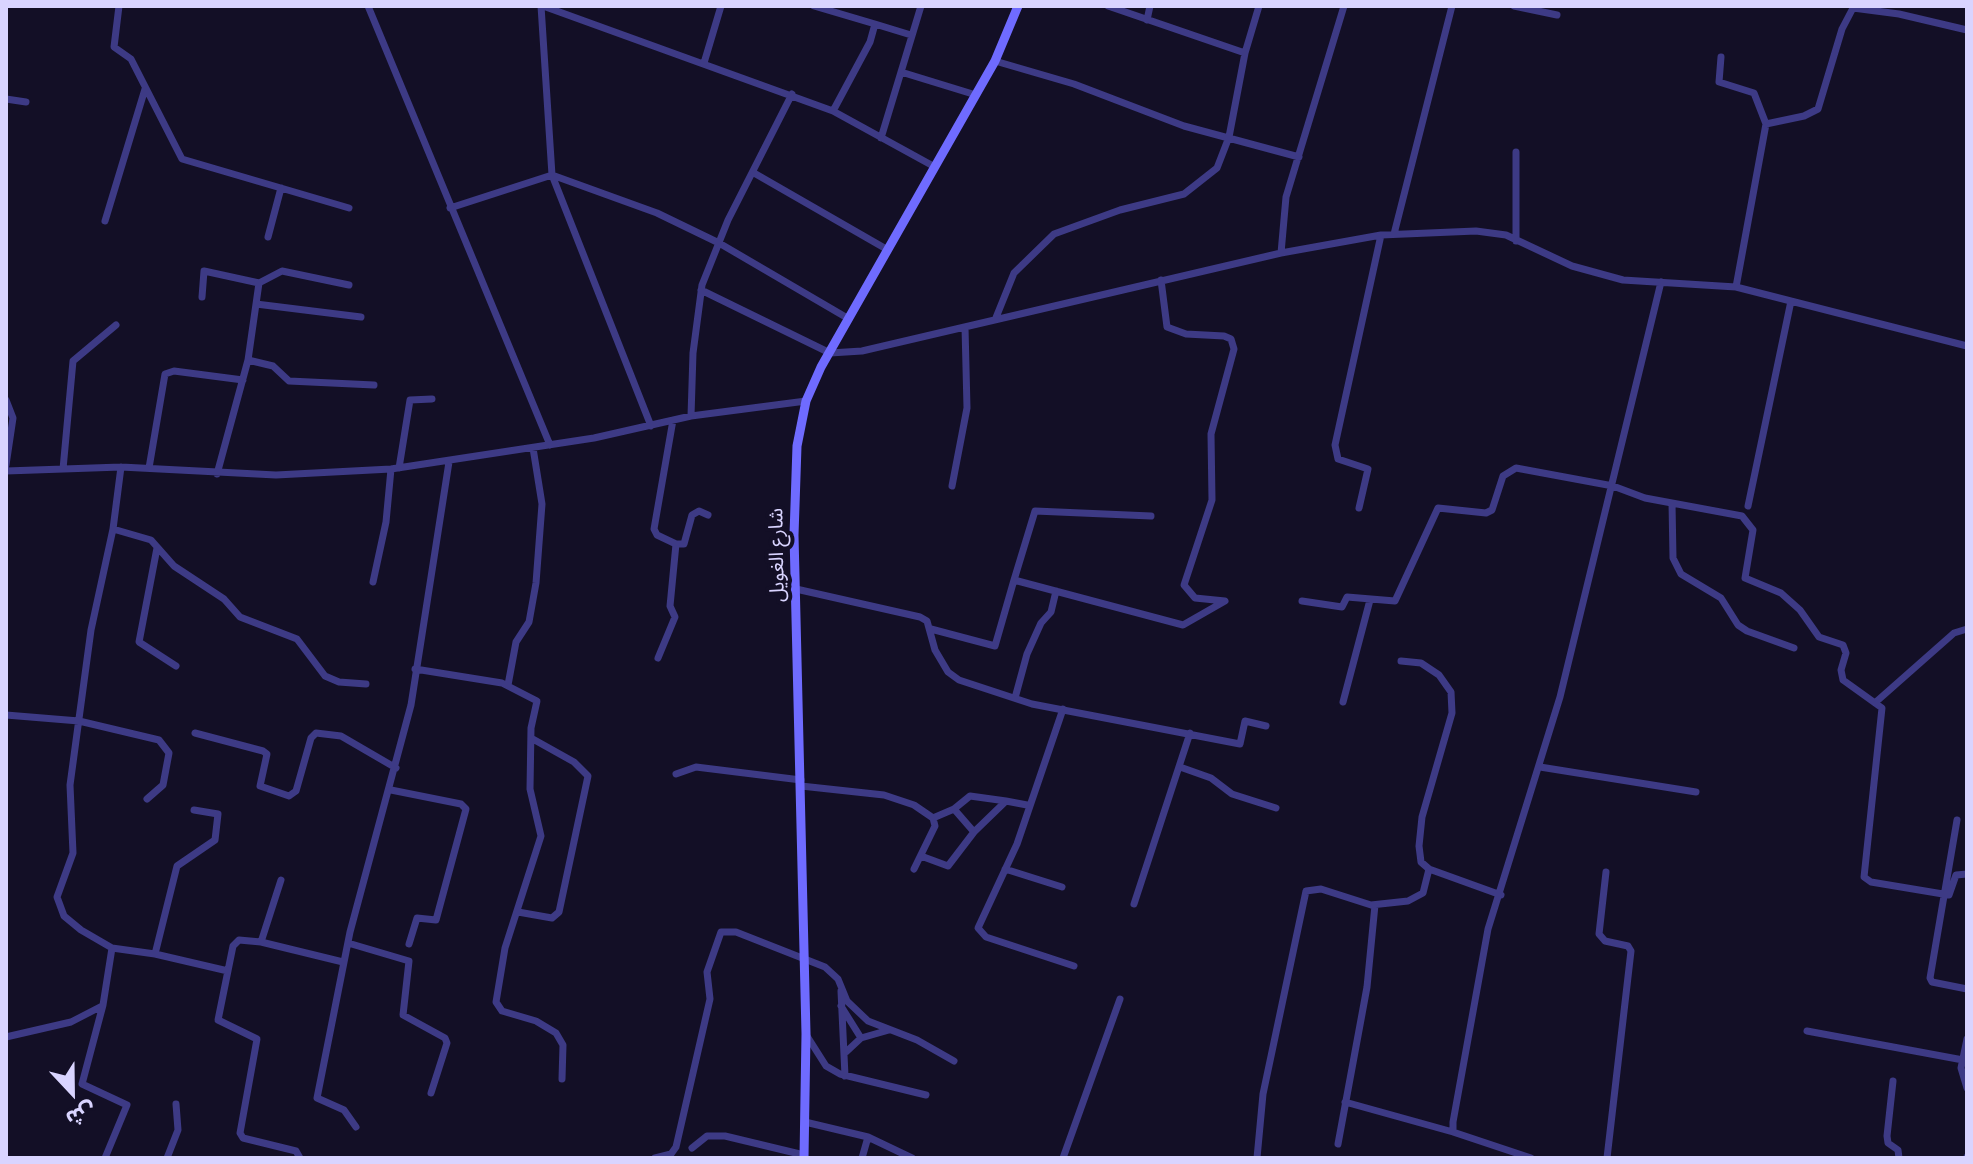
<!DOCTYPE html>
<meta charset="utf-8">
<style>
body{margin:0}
#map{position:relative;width:1973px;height:1164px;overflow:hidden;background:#130f26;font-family:Roboto,"Noto Sans Arabic",sans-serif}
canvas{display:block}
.frame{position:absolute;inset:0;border:8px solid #d9d4ff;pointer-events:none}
.north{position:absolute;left:32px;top:1052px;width:80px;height:80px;-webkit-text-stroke:6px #130f26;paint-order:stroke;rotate:158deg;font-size:22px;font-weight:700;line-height:32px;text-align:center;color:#d9d4ff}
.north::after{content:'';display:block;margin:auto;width:28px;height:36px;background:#d9d4ff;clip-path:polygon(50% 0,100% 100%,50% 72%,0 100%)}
</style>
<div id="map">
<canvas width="1973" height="1164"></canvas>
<div class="frame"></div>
<div class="north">ش</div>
</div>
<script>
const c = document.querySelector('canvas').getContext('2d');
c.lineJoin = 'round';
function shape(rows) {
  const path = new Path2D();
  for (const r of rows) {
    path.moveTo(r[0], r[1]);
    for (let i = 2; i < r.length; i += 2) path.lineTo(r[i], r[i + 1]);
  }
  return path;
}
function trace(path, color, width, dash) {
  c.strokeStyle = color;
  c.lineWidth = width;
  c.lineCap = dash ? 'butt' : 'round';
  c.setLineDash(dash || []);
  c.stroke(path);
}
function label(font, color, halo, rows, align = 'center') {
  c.font = font + ' Roboto,"Noto Sans Arabic",sans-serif';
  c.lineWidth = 8;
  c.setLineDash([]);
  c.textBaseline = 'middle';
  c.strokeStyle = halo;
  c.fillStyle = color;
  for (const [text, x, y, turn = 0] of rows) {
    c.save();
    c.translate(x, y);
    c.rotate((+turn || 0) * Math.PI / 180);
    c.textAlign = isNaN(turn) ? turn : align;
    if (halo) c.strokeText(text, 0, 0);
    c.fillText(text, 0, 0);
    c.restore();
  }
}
trace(shape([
 [119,6,114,47,131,59,182,159,349,208],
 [368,6,550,445],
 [541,6,552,175,651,426],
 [543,6,833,111,935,167],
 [814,6,875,24],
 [1108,6,1245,53,1259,6],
 [1514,6,1557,15],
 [1147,20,1150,6],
 [1721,57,1719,82,1754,93,1766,124,1736,287],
 [995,61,1074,84,1184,126,1299,157],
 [704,63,721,6],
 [901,72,976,95],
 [6,99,26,102],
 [833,111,870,42,875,24,911,35],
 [1766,124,1804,116,1818,109,1842,29,1853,8,1899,14,1967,30],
 [881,138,921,6],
 [1516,152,1516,241],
 [754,173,888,250],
 [450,208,552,175,657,213,719,243,849,319],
 [105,221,145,89],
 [1394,234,1452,6],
 [268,237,281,188],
 [1281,253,1286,197,1344,6],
 [259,283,282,271,349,285],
 [701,290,830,353,862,351,1281,253,1381,235,1476,231,1506,235,1572,266,1623,280,1736,287,1967,346],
 [202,297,204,271,259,283,248,360,217,474],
 [256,304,361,317],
 [995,320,1014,273,1054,234,1120,210,1184,194,1217,168,1229,137,1245,53],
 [248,360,273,366,289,381,374,385],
 [6,400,13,418,6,465],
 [691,416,693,353,702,285,728,220,792,94],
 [673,420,654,529,657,535,676,544],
 [121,467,113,529,151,540,174,566,224,599,240,617,297,639,325,676,339,682,366,684],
 [149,468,165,374,174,371,243,380],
 [399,468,410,400,432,399],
 [63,469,73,361,116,325],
 [6,471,121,467,276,475,391,469,594,438,691,416,806,401],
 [952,486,967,408,965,327],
 [1672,503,1673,558,1681,574,1721,598,1738,625,1747,631,1794,648],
 [1748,506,1791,301],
 [1359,508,1368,469,1338,459,1335,445,1381,235],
 [113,529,91,630,70,785,73,853,57,897,64,916,81,930,112,948,155,954],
 [676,544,684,544,692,515,699,511,708,515],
 [157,548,139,642,176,666],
 [1014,580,1035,511,1151,516],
 [373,582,386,522,391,469],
 [796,589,920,617,927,621,935,650,948,672,959,680,1032,704,1240,744,1245,721,1266,726],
 [1302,601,1342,607,1347,597,1395,601,1438,508,1486,513,1492,510,1503,476,1516,468,1613,486,1645,498,1742,516,1753,530,1745,578,1781,593,1800,610,1819,637,1843,645,1846,653,1841,670,1843,680,1882,708,1864,877,1871,882,1949,895,1956,875,1967,874],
 [931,629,995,646,1014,580,1183,625,1225,601,1195,598,1184,585,1212,500,1211,434,1234,349,1231,339,1224,336,1186,334,1167,327,1161,280],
 [658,658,675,617,670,606,676,544],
 [1401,661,1421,663,1439,675,1451,692,1452,713,1422,817,1419,846,1421,862,1429,869],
 [415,669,502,683,537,701,531,728,530,789,541,836,505,948,496,1002,502,1011,536,1021,556,1033,563,1045,562,1079],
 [508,685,516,642,529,622,536,583,542,504,533,448],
 [1015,698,1027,654,1041,623,1051,612,1056,591],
 [1877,701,1954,633,1967,629],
 [1343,702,1370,600],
 [1063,709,1017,844,978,928,986,937,1074,966],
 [6,715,79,721,159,740,169,753,163,785,147,799],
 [195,733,263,751,267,754,260,786,289,796,296,791,311,738,316,733,341,736,396,768],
 [1180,767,1211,778,1232,794,1276,808],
 [1540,767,1696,792],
 [676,774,696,767,801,780],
 [801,786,884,795,914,805,933,818,935,826,914,869],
 [391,790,461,804,466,809,436,920,417,918,409,944],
 [194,810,218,814,215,840,177,866,155,954,228,971],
 [933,818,954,809],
 [1957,820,1930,978,1932,982,1967,989],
 [974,832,954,809,970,796,1006,801],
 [921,856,948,866,974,832,1006,801,1027,805],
 [1005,869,1062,887],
 [1606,872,1599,934,1605,941,1628,946,1631,951,1607,1158],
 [1134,904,1190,733],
 [518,912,552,918,559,912,588,776,574,762,531,738],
 [261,942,281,880],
 [348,943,409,961,403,1015,445,1038,447,1043,431,1093],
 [841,991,845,1076],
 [841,1006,861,1038],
 [1807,1031,1963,1060],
 [807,1036,826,1066,840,1074,926,1095],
 [6,1037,71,1022,102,1006],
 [1967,1039,1961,1068,1967,1088],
 [846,1052,861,1038,889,1030],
 [1893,1081,1887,1136,1888,1143,1898,1150,1899,1158],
 [1345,1102,1453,1132],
 [805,1122,868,1137,912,1158],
 [356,1127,344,1110,317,1098,350,932,411,705,449,462],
 [1338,1144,1367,987,1375,905],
 [692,1148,707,1136,725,1136,804,1155],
 [105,1158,127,1105,82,1084,103,1005,112,948],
 [167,1158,178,1130,176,1104],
 [300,1158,296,1151,243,1138,240,1133,257,1039,218,1020,233,946,239,940,261,942,343,962],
 [655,1158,671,1154,676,1147,710,999,707,972,721,932,736,932,825,967,838,979,847,1001,868,1021,917,1040,954,1061],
 [862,1158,868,1137],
 [1063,1158,1120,999],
 [1257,1158,1263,1094,1306,891,1321,889,1371,905,1408,901,1423,893,1429,869,1501,895],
 [1531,1158,1453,1132,1453,1122,1488,929,1560,697,1661,282],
 [1967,1158,1967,1157]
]), '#3d3a85', 7);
trace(shape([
 [804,1158,806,1034,794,535,797,446,806,401,821,367,995,61,1018,6]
]), '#6f6bff', 9);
label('20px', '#d9d4ff', '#130f26', [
 ["شارع الغويل",778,555,-91]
]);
</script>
